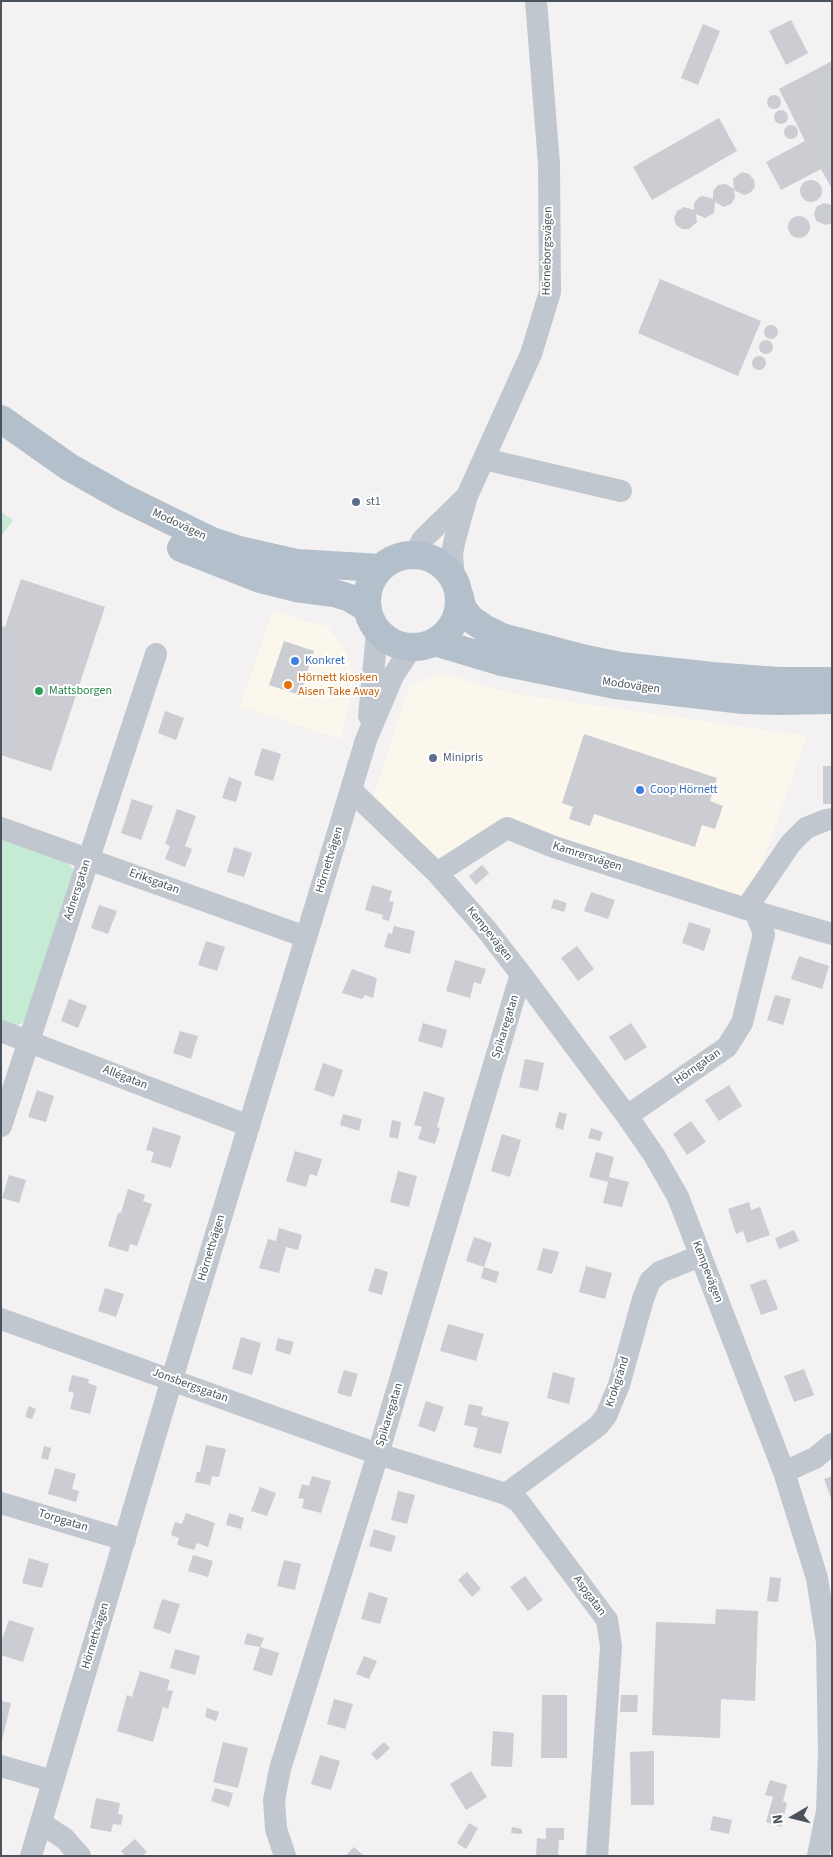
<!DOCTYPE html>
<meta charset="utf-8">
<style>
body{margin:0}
#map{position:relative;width:833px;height:1857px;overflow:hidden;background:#f3f1f1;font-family:"Source Sans 3",sans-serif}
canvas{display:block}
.frame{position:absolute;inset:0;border:2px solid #4a535c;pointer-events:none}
.north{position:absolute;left:768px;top:1792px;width:50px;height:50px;-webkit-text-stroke:4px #fff;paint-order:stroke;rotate:262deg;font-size:14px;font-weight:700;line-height:20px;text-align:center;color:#4a535c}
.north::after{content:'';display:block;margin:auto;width:18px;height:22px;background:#4a535c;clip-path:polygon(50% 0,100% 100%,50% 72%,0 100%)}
</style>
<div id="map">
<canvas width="833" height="1857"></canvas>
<div class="frame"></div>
<div class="north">N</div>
</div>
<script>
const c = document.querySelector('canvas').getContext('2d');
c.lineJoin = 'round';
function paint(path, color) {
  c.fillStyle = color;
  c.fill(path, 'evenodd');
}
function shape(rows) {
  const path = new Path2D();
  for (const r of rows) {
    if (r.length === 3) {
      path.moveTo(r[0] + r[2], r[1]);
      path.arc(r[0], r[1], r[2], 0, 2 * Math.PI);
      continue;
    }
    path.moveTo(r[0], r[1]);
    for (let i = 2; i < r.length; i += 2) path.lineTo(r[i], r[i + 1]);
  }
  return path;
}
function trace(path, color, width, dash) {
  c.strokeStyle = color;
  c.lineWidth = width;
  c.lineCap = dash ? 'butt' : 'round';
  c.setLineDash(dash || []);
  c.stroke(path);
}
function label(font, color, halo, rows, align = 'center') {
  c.font = font + ' "Source Sans 3",sans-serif';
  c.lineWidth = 4;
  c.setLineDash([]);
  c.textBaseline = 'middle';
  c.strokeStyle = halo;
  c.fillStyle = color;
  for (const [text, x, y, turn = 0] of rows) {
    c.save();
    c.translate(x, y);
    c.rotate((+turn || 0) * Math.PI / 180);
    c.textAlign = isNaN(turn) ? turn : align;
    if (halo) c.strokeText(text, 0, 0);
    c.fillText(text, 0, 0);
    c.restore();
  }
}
paint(shape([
 [273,610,308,622,327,626,347,652,353,680,341,740,240,706],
 [439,673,510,693,807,736,746,909,507,828,437,873,369,810,409,686]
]), '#fbf7ed');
paint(shape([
 [1,512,13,520,1,537],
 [1,834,66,860,75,872,26,1020,17,1026,1,1025]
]), '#c5ebd5');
paint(shape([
 [791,20,808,53,786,65,769,31],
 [703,24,720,31,698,85,681,78],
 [832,61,832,189,821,169,781,190,766,162,805,141,779,89],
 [774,102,7],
 [781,117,7],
 [719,118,737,151,652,200,633,167],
 [791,132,7],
 [742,172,749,174,754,180,755,187,750,193,744,195,734,190,735,198,731,204,724,207,715,202,714,213,705,218,696,214,697,222,689,229,682,229,676,225,674,218,677,211,684,207,694,210,694,203,699,197,703,196,713,199,713,191,718,185,726,184,734,189,733,179],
 [811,191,11],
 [824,203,832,205,832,223,826,225,816,221,814,214,817,206],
 [799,227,11],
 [660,279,761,321,738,376,638,333],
 [771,332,7],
 [766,347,7],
 [759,363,7],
 [21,579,105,607,51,771,1,755,1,626,5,627],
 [284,641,314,651,300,695,269,685],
 [165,711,184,718,176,740,158,733],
 [584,734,717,778,710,801,723,806,715,829,702,825,695,847,594,814,590,826,569,819,573,807,562,803],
 [262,748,281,754,273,781,254,775],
 [823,766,832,766,832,804,823,804],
 [229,777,242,782,236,802,222,798],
 [132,799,153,806,141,840,121,833],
 [177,809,196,816,185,846,192,849,185,867,165,859,170,846,165,844],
 [234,847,252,853,244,877,227,872],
 [482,865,489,873,476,885,469,876],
 [372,885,392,891,389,901,394,902,389,921,382,919,383,915,365,910],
 [591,892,615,900,608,919,584,911],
 [554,899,567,903,564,912,551,908],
 [99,905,117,911,108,934,91,928],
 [689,922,711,929,704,951,682,943],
 [394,926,415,931,410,954,384,947,388,933,392,934],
 [206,941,225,947,217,971,198,965],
 [577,946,594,969,578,981,561,958],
 [799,956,829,966,822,989,791,979],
 [455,960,486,969,481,984,474,982,470,998,446,991],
 [352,969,377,978,373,998,365,995,362,999,342,993],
 [775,995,791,999,783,1025,767,1020],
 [69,999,87,1006,78,1028,61,1021],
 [423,1023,447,1030,442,1048,418,1041],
 [631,1023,647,1047,625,1061,609,1037],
 [180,1031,198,1036,191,1059,173,1053],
 [525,1059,544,1063,538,1091,519,1087],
 [323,1063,343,1070,334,1097,314,1090],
 [729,1085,742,1106,719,1121,705,1100],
 [37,1090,54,1096,46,1122,28,1117],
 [424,1091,445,1098,437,1127,440,1128,435,1144,418,1139,422,1127,414,1125],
 [559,1112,567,1114,563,1130,555,1127],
 [343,1114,362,1119,359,1131,340,1125],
 [392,1120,401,1122,398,1139,389,1137],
 [691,1121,706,1142,687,1155,673,1134],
 [153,1127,181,1136,171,1168,151,1162,154,1152,146,1150],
 [591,1128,603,1132,600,1141,588,1138],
 [502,1134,521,1140,510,1177,491,1171],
 [295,1151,322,1159,317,1176,310,1174,306,1187,286,1181],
 [596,1152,614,1157,609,1177,629,1182,622,1207,603,1203,608,1182,589,1177],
 [398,1171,417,1176,409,1207,390,1202],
 [9,1175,26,1180,19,1203,2,1198],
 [128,1189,145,1195,143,1201,152,1204,137,1246,130,1244,128,1252,108,1246,118,1213,121,1213],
 [749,1202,751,1210,760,1207,770,1235,747,1243,743,1231,736,1234,728,1209],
 [279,1228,302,1235,298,1250,286,1247,279,1273,259,1268,268,1239,276,1241],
 [794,1230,799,1241,779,1249,775,1238],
 [474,1237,492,1243,484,1267,466,1261],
 [543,1248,559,1252,552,1274,537,1270],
 [586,1266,612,1273,605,1299,579,1292],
 [484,1267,499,1272,496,1283,481,1278],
 [375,1268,388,1272,382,1295,368,1291],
 [766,1279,778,1309,761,1315,750,1285],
 [105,1288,124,1294,116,1317,98,1311],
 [448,1324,484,1334,476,1361,440,1351],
 [241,1337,261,1343,252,1375,232,1369],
 [278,1338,294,1342,290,1355,275,1350],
 [804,1369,814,1395,794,1402,784,1376],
 [344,1370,358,1374,351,1397,337,1393],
 [553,1372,575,1378,569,1404,547,1398],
 [72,1375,89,1379,88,1383,97,1386,90,1414,70,1409,74,1393,68,1391],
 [426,1401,444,1407,435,1432,418,1426],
 [469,1404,483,1407,481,1415,509,1422,501,1454,473,1447,478,1428,464,1425],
 [29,1406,36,1409,32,1419,25,1417],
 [206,1445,226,1449,219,1477,212,1476,210,1485,195,1482,197,1472,200,1472],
 [44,1446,51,1448,48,1460,41,1458],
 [55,1468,76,1474,72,1489,79,1491,76,1502,48,1494],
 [312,1476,331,1481,321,1513,302,1508,304,1499,298,1498,302,1484,309,1486],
 [832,1476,832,1501,824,1479],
 [260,1487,276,1493,267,1516,251,1511],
 [398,1491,415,1495,407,1524,391,1520],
 [186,1513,215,1523,208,1547,197,1543,194,1550,177,1545,179,1538,171,1535,175,1522,182,1524],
 [229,1513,244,1518,241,1529,226,1525],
 [374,1529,396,1536,391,1552,369,1546],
 [193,1555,213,1561,208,1577,188,1571],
 [29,1558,49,1564,42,1588,22,1583],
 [284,1560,301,1564,295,1590,277,1586],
 [467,1572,481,1589,472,1597,458,1580],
 [525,1576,543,1600,528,1611,510,1587],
 [770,1577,781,1578,778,1602,767,1601],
 [369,1592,388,1598,380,1624,361,1619],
 [162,1599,180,1604,170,1634,153,1628],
 [716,1609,758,1611,755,1701,721,1699,720,1738,652,1735,656,1622,715,1624],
 [9,1620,34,1628,23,1662,1,1655,1,1642],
 [247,1633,264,1638,260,1647,279,1653,272,1676,253,1670,260,1647,244,1644],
 [175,1649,200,1656,195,1675,170,1668],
 [364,1656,377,1661,369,1679,356,1674],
 [140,1671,170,1680,167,1690,173,1691,168,1709,163,1707,153,1742,117,1731,127,1695,132,1697],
 [542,1695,567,1695,567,1758,541,1758],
 [621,1695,638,1695,637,1712,620,1712],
 [334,1699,353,1704,345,1729,327,1724],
 [1,1701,11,1703,2,1740,1,1739],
 [207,1708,219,1712,216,1721,205,1717],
 [493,1731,514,1733,512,1767,491,1766],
 [223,1742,248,1748,238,1788,213,1782],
 [384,1742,390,1748,377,1760,371,1754],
 [654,1751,654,1805,631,1805,630,1752],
 [320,1755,340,1761,331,1790,311,1784],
 [471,1771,487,1797,466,1810,450,1784],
 [770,1780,787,1785,783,1801,787,1803,781,1827,766,1822,773,1797,765,1795],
 [215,1788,233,1793,229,1807,211,1801],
 [96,1798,120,1803,118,1814,123,1815,121,1825,113,1824,111,1832,90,1828],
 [713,1816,732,1820,729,1834,710,1830],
 [469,1823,478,1828,466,1849,457,1843],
 [512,1827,522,1829,522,1834,511,1833],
 [546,1828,564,1828,564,1840,559,1840,558,1856,536,1856,537,1838,546,1839],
 [135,1839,147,1852,142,1856,125,1856,121,1851],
 [354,1847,364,1856,345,1856]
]), '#cbcdd2');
trace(shape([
 [484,459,621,491],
 [414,555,423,539,467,496,531,354,550,292,549,164,536,1],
 [454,579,452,553,455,539,466,499],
 [369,716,377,633],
 [351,790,437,873,486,929,521,974,627,1116,654,1155,678,1197,784,1472,817,1578,827,1642,829,1752,827,1811,818,1856],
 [1,828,306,937],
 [437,873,507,828,554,847,746,909,832,934],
 [746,909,791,843,806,828,826,820,832,819],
 [1,1031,249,1126],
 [627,1116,727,1047,742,1023,764,934,756,913],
 [1,1126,156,654],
 [1,1319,378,1454,506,1494,519,1502,607,1620,611,1646,597,1856],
 [784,1472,815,1458,832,1444],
 [506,1494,598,1426,606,1416,619,1385,643,1299,650,1281,660,1272,700,1256],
 [1,1503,125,1540],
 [1,1766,53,1781],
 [41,1823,65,1839,80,1856],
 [31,1856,172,1379,366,740,393,676,412,647],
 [285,1856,276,1829,274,1800,280,1769,378,1454,521,974]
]), '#c0c7ce', 22);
trace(shape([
 [1,419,69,467,124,498,212,541,239,550,296,563,381,568],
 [181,548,260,579,296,588,334,593,350,598,368,609],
 [413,601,46],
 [459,594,463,609,471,619,484,628,502,637,586,659,621,666,712,676,778,681,832,681],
 [435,642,502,662,615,685,743,700,777,701,832,700]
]), '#b4bfcc', 28);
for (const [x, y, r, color] of [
 [356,502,5,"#5c6f8a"],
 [295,661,5,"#3f7fe0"],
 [288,685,5,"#e8710a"],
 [39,691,5,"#2e9e5b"],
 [433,758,5,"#5c6f8a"],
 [640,790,5,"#3f7fe0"]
]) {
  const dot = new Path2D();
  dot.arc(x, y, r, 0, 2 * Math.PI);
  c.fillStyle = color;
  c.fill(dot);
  trace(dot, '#fff', 2);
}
label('12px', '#4a535c', '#fff', [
 ["Hörneborgsvägen",548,251,-89],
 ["Modovägen",179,525,25],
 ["Modovägen",631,686,8],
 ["Kamrersvägen",587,857,18],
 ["Hörnettvägen",330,860,-73],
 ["Eriksgatan",154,882,20],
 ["Adnersgatan",78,890,-72],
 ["Kempevägen",489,934,51],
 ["Spikaregatan",506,1027,-73],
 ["Hörngatan",698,1067,-35],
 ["Allégatan",125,1078,21],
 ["Hörnettvägen",212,1248,-73],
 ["Kempevägen",707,1272,69],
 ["Krokgränd",618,1382,-72],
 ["Jonsbergsgatan",190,1386,20],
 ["Spikaregatan",390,1415,-73],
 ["Torpgatan",63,1521,17],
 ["Aspgatan",589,1596,54],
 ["Hörnettvägen",96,1636,-73]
]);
label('12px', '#4e5e75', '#fff', [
 ["st1",366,502],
 ["Minipris",443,758]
], 'left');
label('12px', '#366cbe', '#fff', [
 ["Konkret",305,661],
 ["Coop Hörnett",650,790]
], 'left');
label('12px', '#c56008', '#fff', [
 ["Hörnett kiosken",298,678],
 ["Aisen Take Away",298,692]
], 'left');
label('12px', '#27864d', '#fff', [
 ["Mattsborgen",49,691]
], 'left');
</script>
